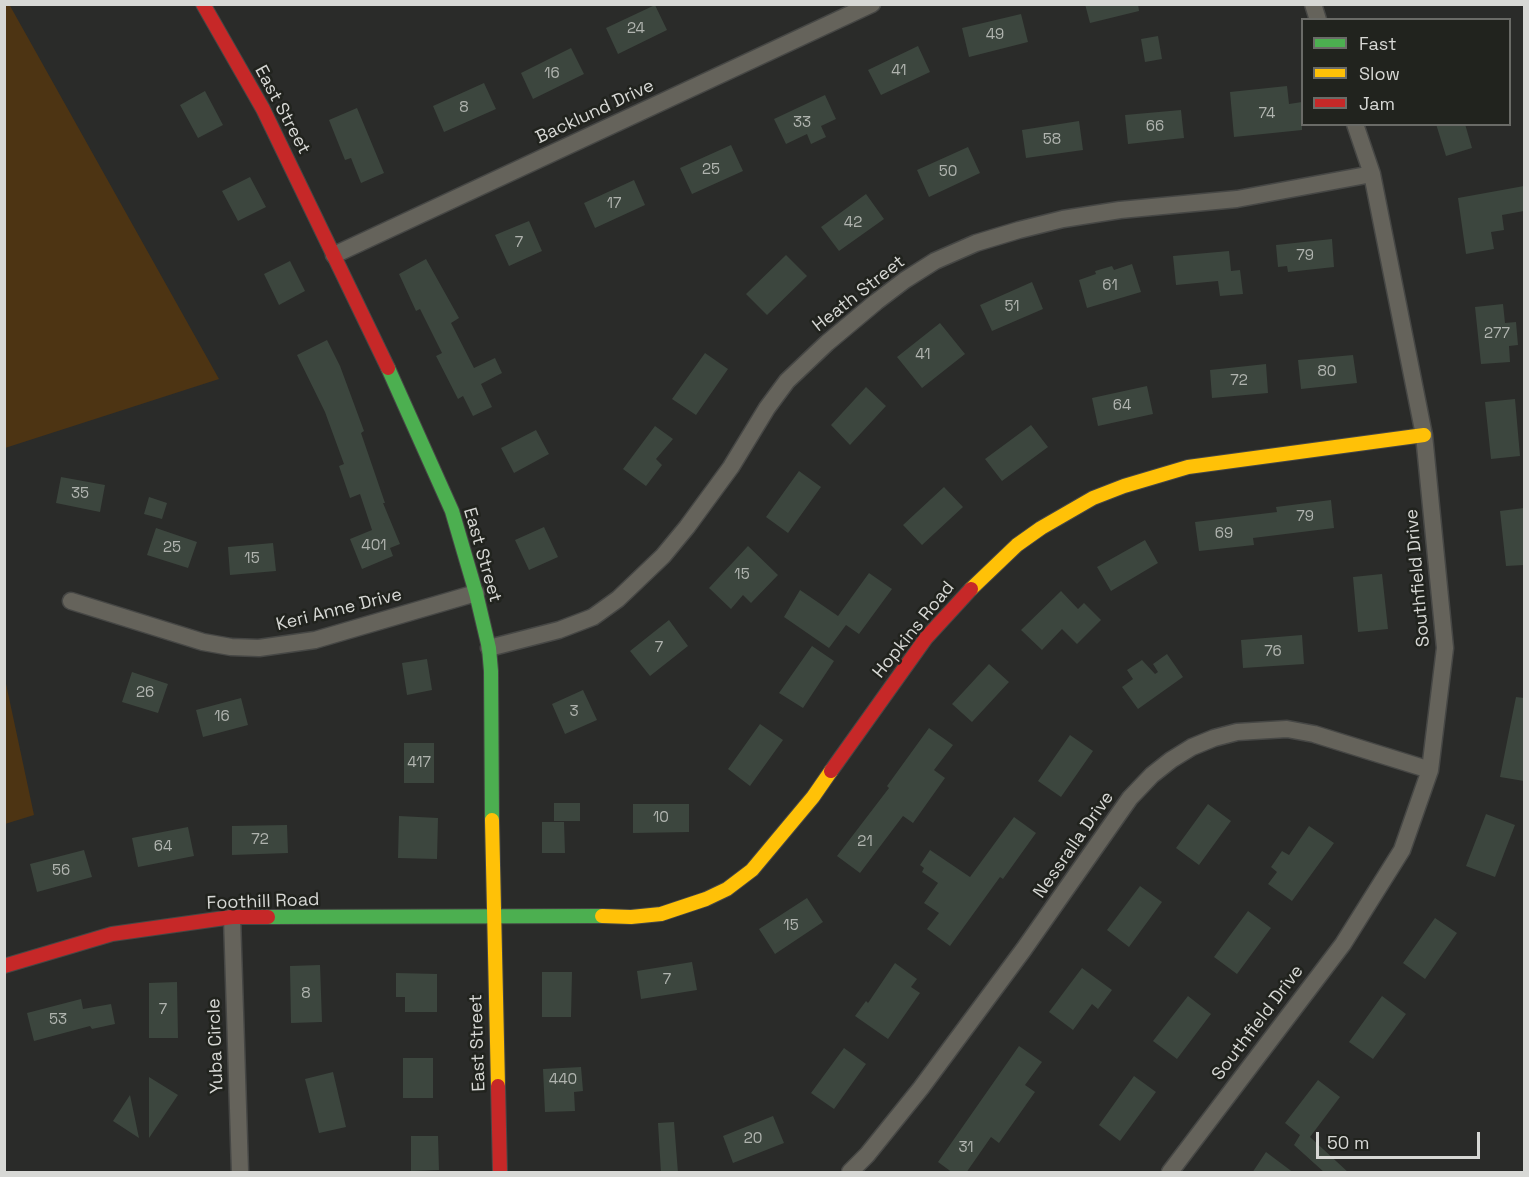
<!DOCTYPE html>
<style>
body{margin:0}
#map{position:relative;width:1529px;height:1177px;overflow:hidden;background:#2a2b29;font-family:"Space Grotesk",sans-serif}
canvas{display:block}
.frame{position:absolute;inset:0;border:6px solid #d7d8d5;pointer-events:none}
.legend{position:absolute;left:1301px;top:18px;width:210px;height:108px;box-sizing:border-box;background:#21231e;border:2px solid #6a6b67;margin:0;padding:8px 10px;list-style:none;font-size:18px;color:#d7d8d5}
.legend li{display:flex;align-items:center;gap:12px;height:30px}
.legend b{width:30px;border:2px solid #6a6b67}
.scale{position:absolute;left:1316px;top:1132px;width:164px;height:27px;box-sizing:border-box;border:3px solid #d7d8d5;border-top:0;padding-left:8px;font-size:18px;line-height:21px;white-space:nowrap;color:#d7d8d5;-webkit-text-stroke:4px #21231e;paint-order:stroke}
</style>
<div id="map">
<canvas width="1529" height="1177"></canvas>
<div class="frame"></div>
<ul class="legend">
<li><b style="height:8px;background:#4caf50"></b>Fast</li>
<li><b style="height:8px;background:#ffc107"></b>Slow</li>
<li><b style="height:8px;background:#c62828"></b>Jam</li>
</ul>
<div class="scale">50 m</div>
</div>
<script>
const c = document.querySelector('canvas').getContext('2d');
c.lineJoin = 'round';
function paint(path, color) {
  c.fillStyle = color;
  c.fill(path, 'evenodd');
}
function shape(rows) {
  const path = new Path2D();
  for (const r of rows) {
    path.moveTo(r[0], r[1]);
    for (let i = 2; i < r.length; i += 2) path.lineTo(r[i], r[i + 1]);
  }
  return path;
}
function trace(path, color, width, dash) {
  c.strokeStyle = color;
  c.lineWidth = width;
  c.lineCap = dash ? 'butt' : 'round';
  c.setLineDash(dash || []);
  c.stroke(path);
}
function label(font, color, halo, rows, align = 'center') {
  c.font = font + ' "Space Grotesk",sans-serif';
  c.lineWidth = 5;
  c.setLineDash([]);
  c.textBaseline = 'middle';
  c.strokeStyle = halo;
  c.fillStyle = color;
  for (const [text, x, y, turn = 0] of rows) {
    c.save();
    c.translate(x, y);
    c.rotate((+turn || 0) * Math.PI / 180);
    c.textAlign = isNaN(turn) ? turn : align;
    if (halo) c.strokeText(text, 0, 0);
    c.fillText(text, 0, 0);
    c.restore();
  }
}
paint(shape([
 [9,4,219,379,5,448,4,5],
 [5,679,34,815,5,824,4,824]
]), '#4d3413');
paint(shape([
 [1085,4,1138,4,1139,11,1090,23],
 [655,5,667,30,618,54,606,28],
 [1021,14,1028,42,969,57,962,28],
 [1158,36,1162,59,1145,62,1141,39],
 [918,46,930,72,881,95,868,70],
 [571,48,584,74,533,99,521,73],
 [484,83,496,109,444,132,433,106],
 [1287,86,1289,104,1302,102,1302,130,1234,137,1230,92],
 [205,91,223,125,198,138,180,105],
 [825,95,836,119,821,126,826,137,811,144,807,134,786,144,774,119],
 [357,108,384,173,361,183,351,158,345,160,329,120],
 [1181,110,1184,138,1128,144,1125,115],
 [1079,121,1083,150,1026,158,1022,130],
 [1436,124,1465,124,1472,148,1446,156],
 [731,145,743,171,692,194,680,168],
 [968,147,980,173,929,197,917,170],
 [250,177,266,207,238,221,222,191],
 [634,180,645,205,595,228,584,203],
 [1524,186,1524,211,1502,215,1504,230,1491,232,1494,249,1466,254,1458,198],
 [866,194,884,219,839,251,821,227],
 [529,221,542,251,509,266,495,235],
 [1332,239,1334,267,1288,272,1287,266,1278,267,1276,245],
 [1229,251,1231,271,1240,270,1243,294,1220,296,1218,281,1176,285,1173,256],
 [786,255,807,276,767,315,746,294],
 [426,259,459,318,451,323,474,368,495,358,502,373,481,384,492,407,473,416,463,396,458,399,436,356,442,353,420,309,416,311,399,274],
 [290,261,305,291,279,305,264,274],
 [1132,264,1141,292,1087,308,1079,280,1096,274,1095,271,1112,266,1114,270],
 [1032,282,1043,309,992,331,980,305],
 [1503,304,1505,323,1516,322,1518,345,1509,346,1510,362,1481,364,1475,307],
 [940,323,965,354,922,388,897,357],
 [327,340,340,366,364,431,361,433,385,503,383,503,400,544,390,548,393,556,362,569,350,539,372,530,360,494,350,498,339,466,344,464,325,412,297,355],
 [705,353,728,369,696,415,672,399],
 [1353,355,1357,383,1301,389,1298,360],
 [1266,364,1268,393,1212,398,1210,370],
 [1147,386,1153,414,1098,426,1092,398],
 [866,387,886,406,850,445,831,425],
 [1515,399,1520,456,1491,459,1485,402],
 [1031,425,1048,447,1002,481,985,459],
 [655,426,673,439,656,459,662,465,646,486,623,469],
 [536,430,549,454,514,473,501,448],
 [799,471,821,487,788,533,766,517],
 [61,477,105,485,100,512,56,503],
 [944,487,963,507,922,545,903,525],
 [149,497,167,503,162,519,144,514],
 [1331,500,1334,528,1253,538,1254,545,1199,551,1195,522,1277,512,1276,507],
 [1524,508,1524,565,1506,566,1500,511],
 [544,527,558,557,529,570,515,540],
 [156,528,197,542,188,568,147,555],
 [1145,540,1158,563,1111,591,1097,567],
 [273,543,276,571,230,575,228,547],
 [748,546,778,575,751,603,743,595,731,609,709,588],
 [869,573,892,589,859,634,846,625,829,648,784,617,800,590,838,616],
 [1382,574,1388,629,1358,632,1353,577],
 [1061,591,1078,609,1084,603,1101,620,1077,644,1062,629,1042,650,1021,630],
 [669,620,688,646,650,676,630,651],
 [1302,635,1304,664,1243,668,1241,640],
 [812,646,834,661,803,708,779,693],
 [1167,654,1183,677,1138,709,1122,687,1133,679,1127,670,1142,660,1155,674,1158,672,1153,664],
 [427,659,432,690,407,695,402,663],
 [989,664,1009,682,972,722,952,704],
 [132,672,168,684,158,713,122,702],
 [583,690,597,720,565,734,552,704],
 [1516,697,1524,698,1524,781,1500,777],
 [241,698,248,725,203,737,196,710],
 [760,724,783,740,750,786,728,769],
 [929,728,953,745,934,770,945,778,913,823,903,816,860,873,837,856,889,788,887,786],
 [1070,735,1093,751,1061,797,1038,781],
 [404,743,434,743,434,783,404,783],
 [554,803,580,803,580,821,554,821],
 [633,804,689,804,689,832,633,833],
 [1208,804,1231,821,1199,865,1176,848],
 [1486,814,1515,825,1495,877,1466,866],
 [399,816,438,818,437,859,398,858],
 [1014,817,1036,833,1003,879,1000,877,950,946,927,929,939,913,924,903,938,883,922,872,924,868,920,865,930,850,970,877],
 [542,822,564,822,565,853,542,853],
 [287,825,288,853,232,855,232,826],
 [1309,826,1334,843,1292,901,1268,884,1277,872,1271,867,1282,851,1289,855],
 [188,827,194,856,138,867,132,838],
 [84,850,92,877,37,892,30,864],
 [1140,886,1162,902,1129,947,1107,930],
 [807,898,823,922,775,954,759,929],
 [1248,911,1271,928,1237,974,1214,957],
 [1435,918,1457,933,1425,979,1403,963],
 [692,962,697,990,641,999,637,971],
 [895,963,917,979,911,987,920,993,888,1039,855,1016,866,1001,868,1003],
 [320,965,322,1022,291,1023,290,966],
 [1082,968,1112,990,1098,1009,1092,1004,1073,1030,1049,1012],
 [542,972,572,972,571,1017,542,1017],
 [396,973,437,974,437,1012,405,1012,405,997,396,997],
 [177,982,178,1038,149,1038,149,983],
 [1188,996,1211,1014,1177,1059,1153,1041],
 [1382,996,1406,1014,1373,1059,1349,1042],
 [81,999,83,1009,111,1004,115,1024,92,1029,90,1026,34,1041,27,1013],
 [1019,1046,1042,1062,1025,1085,1035,1092,999,1143,991,1137,966,1173,953,1173,938,1162],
 [844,1048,866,1064,834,1109,811,1093],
 [403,1058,433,1058,433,1098,403,1098],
 [581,1067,583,1091,574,1092,575,1111,545,1112,543,1069],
 [333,1072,346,1127,319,1133,305,1079],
 [1134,1076,1156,1092,1120,1141,1099,1125],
 [149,1077,178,1095,149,1138],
 [1318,1080,1340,1097,1310,1137,1349,1173,1325,1173,1294,1145,1300,1135,1285,1123],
 [130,1095,139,1138,113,1121],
 [773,1116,784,1143,733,1163,723,1136],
 [674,1122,678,1173,661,1173,658,1123],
 [411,1136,438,1136,439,1170,411,1171],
 [1266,1152,1294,1173,1252,1173]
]), '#3c463e');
const street = shape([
 [1313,4,1318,20],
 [334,255,872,4],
 [71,601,203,642,231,647,259,648,315,640,476,593],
 [489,648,559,630,593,617,618,599,663,556,687,527,731,467,767,408,787,381,827,343,876,302,905,280,935,261,976,243,1019,230,1063,219,1120,210,1237,199,1372,174],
 [232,917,240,1172],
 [850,1172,867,1155,921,1088,1024,949,1130,798,1152,775,1171,760,1192,747,1214,738,1237,732,1287,729,1314,734,1430,770],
 [1170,1172,1343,944,1402,850,1430,770,1445,648,1424,435,1372,174,1355,124]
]);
const fast = shape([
 [388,368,452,511,476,593,489,648,491,671,492,820],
 [268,917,602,916]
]);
const slow = shape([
 [971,589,1017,545,1041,528,1093,498,1124,486,1188,467,1424,435],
 [492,820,498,1086],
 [602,916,631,917,661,914,706,899,727,889,752,870,813,797,831,771]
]);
const jam = shape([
 [203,4,263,109,388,368],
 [831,771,926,638,971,589],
 [4,966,112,934,232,917,268,917],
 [498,1086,500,1172]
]);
trace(street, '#464745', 19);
trace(fast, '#464745', 16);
trace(slow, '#464745', 16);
trace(jam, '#464745', 16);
trace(street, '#65635b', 16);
trace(fast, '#4caf50', 14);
trace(slow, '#ffc107', 14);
trace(jam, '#c62828', 14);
label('15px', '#b0b4af', null, [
 ["24",636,29],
 ["49",995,35],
 ["41",899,71],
 ["16",552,74],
 ["8",464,108],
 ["74",1267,114],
 ["33",802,123],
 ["66",1155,127],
 ["58",1052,140],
 ["25",711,170],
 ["50",948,172],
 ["17",614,204],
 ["42",853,223],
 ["7",519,243],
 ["79",1305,256],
 ["61",1110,286],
 ["51",1012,307],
 ["277",1497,334],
 ["41",923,355],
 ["80",1327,372],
 ["72",1239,381],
 ["64",1122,406],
 ["35",80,494],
 ["79",1305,517],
 ["69",1224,534],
 ["401",374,546],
 ["25",172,548],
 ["15",252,559],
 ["15",742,575],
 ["7",659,648],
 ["76",1273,652],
 ["26",145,693],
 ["3",574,712],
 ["16",222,717],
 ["417",419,763],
 ["10",661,818],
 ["72",260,840],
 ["21",865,842],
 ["64",163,847],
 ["56",61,871],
 ["15",791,926],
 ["7",667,980],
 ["8",306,994],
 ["7",163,1010],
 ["53",58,1020],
 ["440",563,1080],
 ["20",753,1139],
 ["31",966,1148]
]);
label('18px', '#d7d8d5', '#21231e', [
 ["East Street",282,110,62],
 ["Backlund Drive",595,112,-25],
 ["Heath Street",859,294,-38],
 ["East Street",482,555,74],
 ["Southfield Drive",1418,578,-95],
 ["Keri Anne Drive",339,610,-14],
 ["Hopkins Road",914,630,-51],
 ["Nessralla Drive",1074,845,-55],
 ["Foothill Road",263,902,-2],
 ["Southfield Drive",1258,1023,-53],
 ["East Street",478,1043,-92],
 ["Yuba Circle",216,1046,-92]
]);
</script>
